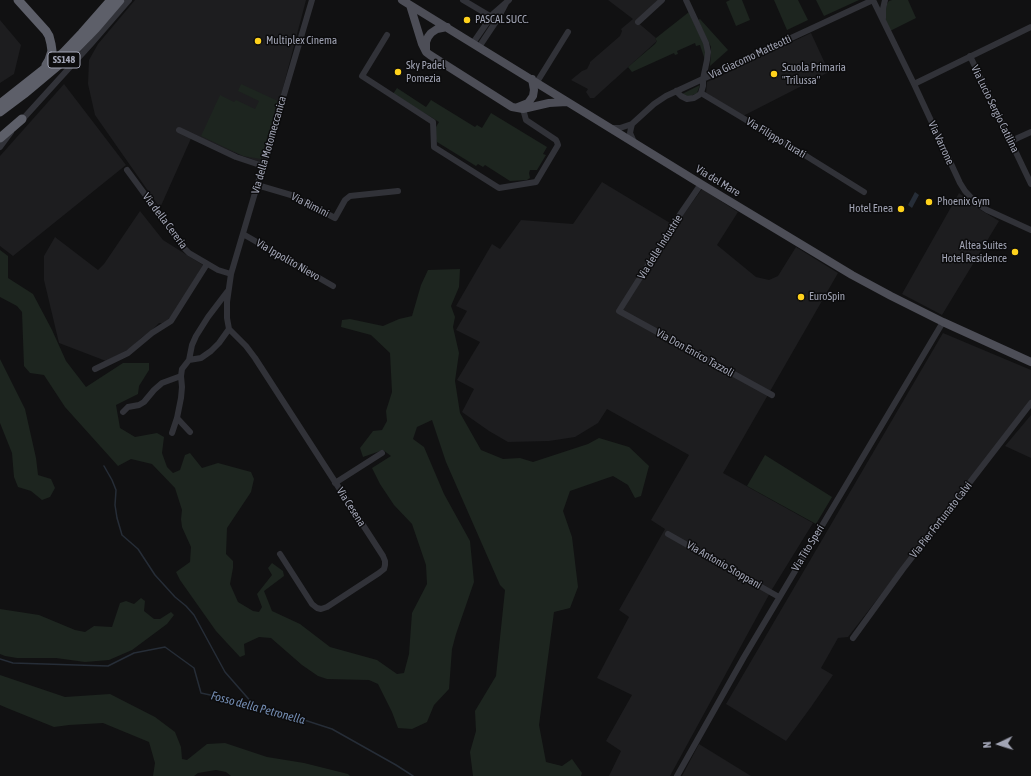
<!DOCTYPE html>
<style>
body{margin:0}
#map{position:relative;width:1031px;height:776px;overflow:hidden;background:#111112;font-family:"Asap Condensed",sans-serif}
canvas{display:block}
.north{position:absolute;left:979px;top:724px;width:40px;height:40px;-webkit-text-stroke:3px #0c0c0d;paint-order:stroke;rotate:266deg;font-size:11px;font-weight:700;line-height:16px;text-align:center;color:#a1a4b4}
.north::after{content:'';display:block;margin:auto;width:14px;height:18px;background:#a1a4b4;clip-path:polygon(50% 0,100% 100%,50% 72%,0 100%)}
</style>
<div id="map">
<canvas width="1031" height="776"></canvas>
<div class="north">N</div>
</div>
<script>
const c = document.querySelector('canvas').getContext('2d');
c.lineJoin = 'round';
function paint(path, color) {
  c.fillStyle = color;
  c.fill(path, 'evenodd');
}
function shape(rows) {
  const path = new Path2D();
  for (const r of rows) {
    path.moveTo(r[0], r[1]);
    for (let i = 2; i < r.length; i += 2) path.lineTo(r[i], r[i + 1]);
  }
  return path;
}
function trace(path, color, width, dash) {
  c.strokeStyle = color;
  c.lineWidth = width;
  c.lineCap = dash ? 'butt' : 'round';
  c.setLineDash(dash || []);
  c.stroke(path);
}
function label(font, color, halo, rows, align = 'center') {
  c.font = font + ' "Asap Condensed",sans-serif';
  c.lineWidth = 3;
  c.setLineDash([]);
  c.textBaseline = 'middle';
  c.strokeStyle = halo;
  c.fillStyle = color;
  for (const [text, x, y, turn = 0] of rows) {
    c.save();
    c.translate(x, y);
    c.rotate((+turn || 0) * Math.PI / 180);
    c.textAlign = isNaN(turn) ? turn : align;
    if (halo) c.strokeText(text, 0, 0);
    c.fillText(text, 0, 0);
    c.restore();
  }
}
paint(shape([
 [135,0,306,0,279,103,262,163,233,152,193,134,160,208,95,115,88,84,89,60,98,44],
 [608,0,659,0,636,21,656,38,655,39,657,41,594,98,590,98,586,92,588,89,571,80,582,71,587,69,590,63,590,62,620,36,622,31,621,29,633,19],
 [0,20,21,45,14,74,0,83],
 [811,33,829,72,743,116,706,93,707,82],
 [64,84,126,165,13,256,0,246,0,156],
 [602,182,675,226,702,189,738,212,717,245,756,277,769,280,778,276,796,247,838,273,723,473,813,523,771,591,670,776,609,776,621,751,606,741,632,695,597,678,629,617,619,610,665,529,651,520,689,455,607,409,598,423,575,437,549,441,508,442,489,431,462,412,474,389,457,380,480,342,456,330,467,311,456,306,492,244,500,249,521,220,573,224],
 [959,193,979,209,999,221,942,315,902,294],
 [140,211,163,240,203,265,169,321,162,323,159,323,151,331,141,338,131,348,106,361,59,343,44,280,44,256,55,237,98,270,104,264],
 [943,333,1031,370,1031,401,848,637,838,638,821,668,833,675,811,707,786,741,726,704],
 [1031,415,1031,458,1005,446],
 [699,744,751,776,682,776]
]), '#1d1d1f');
paint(shape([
 [730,0,742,0,750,20,736,26,726,2],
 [774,0,798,0,808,20,787,30],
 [816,0,859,0,824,16],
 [892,0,908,0,916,18,890,31,884,18,887,4,889,1],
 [689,12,706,49,704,64,704,57,700,45,696,46,695,43,677,51,678,54,675,55,674,53,632,72,628,67,655,44,657,41,655,39,656,38],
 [700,19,728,50,710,66,711,54,711,47,698,20],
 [241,84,278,101,261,159,243,156,201,136,220,95,234,102,236,100,255,109,259,101,238,91],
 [700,85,697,93,691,96,687,96,682,94],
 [397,88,426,107,431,100,475,127,477,125,482,128,491,113,547,147,543,154,546,155,537,170,530,170,529,173,530,178,527,180,510,181,485,165,483,167,478,164,476,166,437,142,436,139,436,127,439,122,393,94],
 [0,250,8,256,8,278,33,294,52,330,66,361,86,387,123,363,149,363,149,370,139,386,138,394,116,405,120,428,135,437,157,433,164,437,162,453,167,467,173,473,180,470,185,455,190,453,202,468,218,463,251,472,254,479,251,492,227,528,226,554,233,561,233,568,230,584,238,602,253,611,259,612,262,607,257,594,272,575,268,568,272,563,283,571,284,576,264,591,272,611,300,624,330,647,377,660,397,674,404,673,409,654,412,613,427,584,426,565,412,524,394,505,380,484,372,468,391,456,383,450,363,457,360,448,373,431,382,430,387,421,386,411,392,392,390,353,371,335,341,327,342,320,350,319,383,326,399,319,412,316,421,285,428,270,460,269,459,287,451,306,455,317,453,327,459,353,455,381,460,413,481,450,503,459,520,458,533,462,588,444,599,438,629,447,649,466,641,496,635,498,628,485,613,476,570,491,563,511,572,537,578,587,570,608,554,612,539,725,546,762,562,766,572,759,582,773,581,776,473,776,470,752,476,731,475,711,496,676,505,590,500,585,446,462,432,420,417,427,413,439,424,447,444,494,470,541,474,582,456,634,452,649,449,689,434,705,427,722,412,729,398,728,392,712,378,684,369,680,327,679,318,676,302,665,271,638,259,637,244,644,245,655,240,657,227,643,216,631,180,580,176,572,190,562,191,547,182,527,181,519,182,510,175,488,152,464,131,459,118,466,65,407,44,375,30,373,24,366,22,312,17,306,0,297],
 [0,359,25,409,36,458,38,475,51,479,55,488,50,497,42,500,31,491,18,487,14,477,12,453,0,423],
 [765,455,832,497,816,524,747,486],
 [141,598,145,601,144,611,154,619,160,619,171,612,174,615,167,624,132,650,109,660,85,662,56,658,17,658,5,656,0,654,0,609,39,615,75,630,85,632,94,626,112,627,120,603,126,601,134,604],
 [0,675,65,697,110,694,155,717,175,732,181,747,182,759,187,760,207,744,225,743,267,757,304,763,348,774,350,776,231,776,226,772,216,770,198,773,194,776,153,776,155,763,149,742,103,723,69,725,54,727,7,708,0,705]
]), '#1d251f');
paint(shape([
 [915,192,919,195,912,208,908,205]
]), '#262d37');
trace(shape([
 [104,466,112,480,116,490,115,505,117,518,122,535,138,549,155,575,175,597,186,606,194,615,225,672,253,704],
 [0,659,13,663,108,666,134,653,165,647,194,668,201,693,261,706,332,729,396,765,413,776]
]), '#262d37', 1.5);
trace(shape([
 [463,0,490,16],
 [873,0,914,84,960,183,965,191,976,203,987,210,1031,230],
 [883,18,883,9,885,0],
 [638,22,662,0],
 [387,35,362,76,433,122,434,147,499,188,536,182,558,145,557,142,556,140,526,120,523,109],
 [473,43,493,14,509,0],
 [479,47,497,20,506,3],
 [970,56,1031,184],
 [537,82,568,32],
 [914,84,1031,27],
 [676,91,681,96,687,99,694,98,699,95,701,93,703,86,703,79,707,60,708,52,706,43,686,0],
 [701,93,803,154,864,192],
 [21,121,90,45,129,0],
 [632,124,631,128,630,133,634,142],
 [611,128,620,128,632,124,654,104,666,96,873,0],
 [179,130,236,157,263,166],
 [1011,141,1031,132],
 [0,147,11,132],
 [127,170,185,249,189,253,218,270,231,274],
 [701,184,679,216,619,311,772,395],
 [257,185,291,195,335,218,345,200,350,196,398,191],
 [243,234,333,286],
 [229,329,246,346,255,358,383,556,385,561,385,565,384,569,379,573,327,607,321,609,317,608,312,604,280,554],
 [229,329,227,318,227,302,231,274,312,0],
 [189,360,201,358,211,351,219,343,229,329],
 [95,369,128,353,152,333,171,321,207,264],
 [123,412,128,407,139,405,144,402,154,390,162,383,181,376],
 [177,418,190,432],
 [172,433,177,418,181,398,182,387,181,376,182,369,189,360,192,345,196,336,208,317,227,292],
 [335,483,382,453],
 [668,534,779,597],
 [853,638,903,569,1031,403],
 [677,776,744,657,943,322]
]), '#313238', 6);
trace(shape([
 [402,0,701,184,852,275,891,296,943,322,1031,362],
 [410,5,422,44,426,52,430,55,512,107,523,109,549,103,567,102],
 [426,51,426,42,428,37,431,33,437,29,447,27],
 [518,107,528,103,533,96,534,90,532,79]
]), '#4d4e57', 8);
trace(shape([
 [18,0,46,31,49,36,51,44,52,51,49,60,46,65],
 [0,104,43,70,63,53,82,33,111,0],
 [0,112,24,94,67,58,96,28,120,0],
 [0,138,22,119]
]), '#5d5f69', 9);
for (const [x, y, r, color] of [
 [467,20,4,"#ffd21c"],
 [258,41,4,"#ffd21c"],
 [398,72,4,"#ffd21c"],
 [774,74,4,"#ffd21c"],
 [929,202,4,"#ffd21c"],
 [901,209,4,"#ffd21c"],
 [1015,252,4,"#ffd21c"],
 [801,297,4,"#ffd21c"]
]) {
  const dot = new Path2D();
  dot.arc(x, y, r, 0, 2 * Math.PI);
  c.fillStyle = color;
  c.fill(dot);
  trace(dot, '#0c0c0d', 1.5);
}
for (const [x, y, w] of [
 [64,60,32]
]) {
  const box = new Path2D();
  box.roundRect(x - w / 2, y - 8, w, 16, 3);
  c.fillStyle = '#0c0c0d';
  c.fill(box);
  trace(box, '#a1a4b4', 1);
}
label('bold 10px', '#a1a4b4', null, [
 ["SS148",64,60]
]);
label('11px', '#a1a4b4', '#0c0c0d', [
 ["PASCAL SUCC.",475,20],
 ["Multiplex Cinema",266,41],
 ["Sky Padel",406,66],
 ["Pomezia",406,79],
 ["Scuola Primaria",782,68],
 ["\"Trilussa\"",782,81],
 ["Phoenix Gym",937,202],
 ["Hotel Enea",893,209,"right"],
 ["Altea Suites",1007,246,"right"],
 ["Hotel Residence",1007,259,"right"],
 ["EuroSpin",809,297]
], 'left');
label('11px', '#a1a4b4', '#0c0c0d', [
 ["Via Giacomo Matteotti",750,57,-25],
 ["Via Lucio Sergio Catilina",995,109,64],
 ["Via Filippo Turati",776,138,31],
 ["Via Varrone",941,143,65],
 ["Via della Motomeccanica",269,145,-74],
 ["Via del Mare",718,181,31],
 ["Via Rimini",310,205,27],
 ["Via della Cereria",165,221,53],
 ["Via delle Industrie",660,247,-58],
 ["Via Ippolito Nievo",288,260,30],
 ["Via Don Enrico Tazzoli",695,353,29],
 ["Via Cesena",351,507,57],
 ["Via Pier Fortunato Calvi",941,520,-52],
 ["Via Tito Speri",808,548,-59],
 ["Via Antonio Stoppani",724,565,30]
]);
label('italic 12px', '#748db3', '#0c0c0d', [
 ["Fosso della Petronella",258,708,15]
]);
</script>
